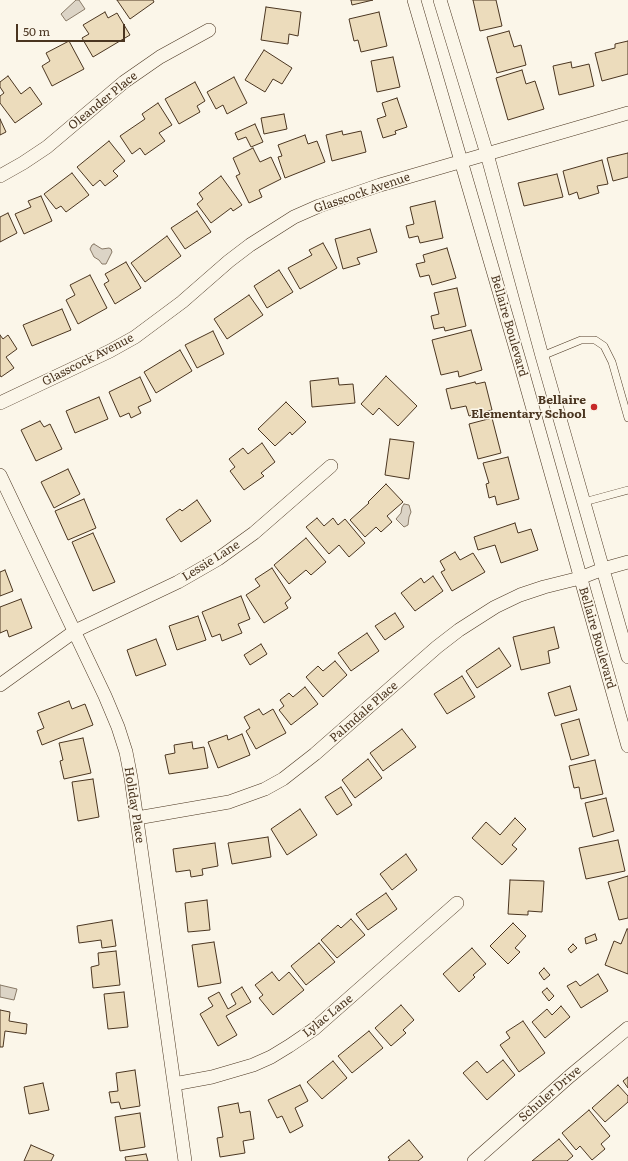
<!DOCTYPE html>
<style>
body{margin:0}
#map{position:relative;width:628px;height:1161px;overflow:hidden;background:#fbf6e9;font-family:Literata,serif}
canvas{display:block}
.scale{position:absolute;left:16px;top:24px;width:109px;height:18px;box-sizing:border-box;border:2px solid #4a3520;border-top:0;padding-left:5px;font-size:12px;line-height:14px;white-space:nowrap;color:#4a3520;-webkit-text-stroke:3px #fbf6e9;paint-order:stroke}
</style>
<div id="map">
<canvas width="628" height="1161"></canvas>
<div class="scale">50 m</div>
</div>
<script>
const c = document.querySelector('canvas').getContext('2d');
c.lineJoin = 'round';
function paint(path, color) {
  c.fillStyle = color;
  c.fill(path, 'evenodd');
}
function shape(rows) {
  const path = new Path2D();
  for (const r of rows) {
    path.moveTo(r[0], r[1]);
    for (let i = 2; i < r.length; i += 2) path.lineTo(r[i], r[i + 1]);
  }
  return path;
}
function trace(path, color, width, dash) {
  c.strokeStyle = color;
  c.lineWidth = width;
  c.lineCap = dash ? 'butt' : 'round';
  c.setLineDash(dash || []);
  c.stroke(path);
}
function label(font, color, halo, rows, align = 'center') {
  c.font = font + ' Literata,serif';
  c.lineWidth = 3;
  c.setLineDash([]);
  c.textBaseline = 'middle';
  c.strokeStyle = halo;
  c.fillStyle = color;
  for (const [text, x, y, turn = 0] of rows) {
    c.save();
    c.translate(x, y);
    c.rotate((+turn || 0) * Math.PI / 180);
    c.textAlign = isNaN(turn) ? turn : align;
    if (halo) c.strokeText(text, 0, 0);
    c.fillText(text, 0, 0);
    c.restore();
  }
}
const water = shape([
 [76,0,79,0,85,9,66,21,61,14,76,0],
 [94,244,102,249,109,248,111,249,112,252,106,264,102,264,99,260,94,257,90,249,92,245,94,244],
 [404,504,409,505,411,512,409,517,408,525,404,527,396,519,401,513,402,507,404,504],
 [0,985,17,989,14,1000,0,997,0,985]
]);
paint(water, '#dcd4c6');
trace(water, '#887966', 1);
const building = shape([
 [117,0,153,0,154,2,130,19,117,0],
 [351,0,373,0,352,5,351,0],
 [473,0,496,0,502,26,480,31,473,0],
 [266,7,301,12,298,36,289,34,288,44,261,40,266,7],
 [105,12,108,18,117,13,130,35,93,57,82,38,89,34,83,25,105,12],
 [379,12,387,46,361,52,358,40,354,41,349,19,379,12],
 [509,31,514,47,521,45,526,65,497,73,487,37,509,31],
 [69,41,84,69,52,86,42,66,50,61,46,53,69,41],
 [628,41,628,74,602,81,595,53,615,48,615,44,628,41],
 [264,50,292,68,282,84,273,79,265,92,245,80,264,50],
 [393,57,400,87,377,92,371,61,393,57],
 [571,62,572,68,589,64,594,86,559,95,553,66,571,62],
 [522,70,526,84,535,81,544,109,508,120,496,78,522,70],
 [8,76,21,94,30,87,42,104,15,123,0,103,0,96,4,93,0,87,0,82,8,76],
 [234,77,247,103,227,114,223,105,216,109,207,92,234,77],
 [195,82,205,101,197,106,200,112,179,124,165,99,195,82],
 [397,98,407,127,395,131,396,134,383,138,377,119,386,116,382,103,397,98],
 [158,103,172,125,159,133,165,141,145,155,140,148,132,154,120,136,145,119,142,114,158,103],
 [284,114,287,129,264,134,261,118,284,114],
 [0,119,6,132,0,135,0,119],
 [255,124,263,142,251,147,246,137,238,140,235,133,255,124],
 [342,131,343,135,361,131,366,152,332,161,326,135,342,131],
 [305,135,308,144,317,141,325,162,285,178,278,157,282,156,278,145,305,135],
 [109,141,125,161,113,171,118,176,105,186,100,180,93,186,77,167,109,141],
 [253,148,260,162,271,157,281,179,259,190,262,197,249,203,236,176,240,174,233,158,253,148],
 [628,153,628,177,613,181,607,158,628,153],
 [602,160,608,184,597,186,599,193,579,199,577,192,569,195,563,171,602,160],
 [72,173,89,195,66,212,61,206,56,209,44,194,72,173],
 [557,174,563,197,524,206,518,183,557,174],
 [221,176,242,205,233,211,231,208,211,223,197,204,203,199,199,193,221,176],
 [41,196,52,221,24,234,15,214,31,207,28,201,41,196],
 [435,201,443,238,420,243,418,236,409,238,406,226,414,224,410,207,435,201],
 [197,211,211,232,185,249,171,228,197,211],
 [8,213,17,233,0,242,0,217,8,213],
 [370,229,377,252,357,258,360,264,343,269,335,239,370,229],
 [167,236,181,256,145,282,131,263,167,236],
 [323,243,337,268,300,289,288,268,312,255,309,250,323,243],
 [447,248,456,278,432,285,429,275,420,277,416,264,425,262,423,255,447,248],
 [126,262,141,288,115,304,104,284,109,281,105,274,126,262],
 [279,270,293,292,267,308,254,286,279,270],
 [90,275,107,308,78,324,66,300,75,295,70,285,90,275],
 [457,288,466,326,445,331,444,327,434,329,431,316,439,314,434,293,457,288],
 [249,295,263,315,227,339,214,319,249,295],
 [62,309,71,330,32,346,23,325,62,309],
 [471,330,482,370,459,377,458,371,441,375,432,340,471,330],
 [213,331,224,354,197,368,185,345,213,331],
 [0,335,3,339,8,335,17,349,6,357,14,368,1,377,0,375,0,335],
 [180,350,192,371,156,393,144,372,180,350],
 [386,376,417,406,398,426,379,408,373,415,361,404,386,376],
 [140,377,151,401,138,407,141,413,131,418,129,413,120,417,109,392,140,377],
 [338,378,339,385,353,384,355,403,312,407,310,381,338,378],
 [475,382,476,384,485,382,492,410,469,416,466,406,451,409,446,389,475,382],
 [99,397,108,419,75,433,66,411,99,397],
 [286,402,306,422,292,435,290,432,275,446,258,429,286,402],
 [492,418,501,453,478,459,469,424,492,418],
 [40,421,44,427,50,424,62,449,36,461,21,430,40,421],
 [390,439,414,442,409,479,385,475,390,439],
 [262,443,275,462,261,473,264,476,244,490,230,471,235,467,229,459,243,448,248,454,262,443],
 [508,457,519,499,497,505,495,496,489,498,486,484,489,483,483,463,508,457],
 [68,469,80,494,54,508,41,482,68,469],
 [386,484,403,502,387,516,392,522,381,532,376,527,365,537,350,520,369,503,368,502,386,484],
 [84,499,96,528,68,540,55,511,84,499],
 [197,500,211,521,181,542,166,519,180,509,182,511,197,500],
 [317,518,324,526,333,518,338,525,345,519,365,543,349,557,339,545,329,554,306,527,317,518],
 [515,523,518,533,531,529,538,550,501,563,495,545,478,550,474,537,515,523],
 [93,533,115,582,93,591,72,542,93,533],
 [306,538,326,562,311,575,306,570,289,584,274,565,306,538],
 [455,552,460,560,473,553,485,572,452,591,441,572,445,570,440,561,455,552],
 [272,568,291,598,285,603,288,608,264,623,246,595,260,586,255,579,272,568],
 [5,570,13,591,0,596,0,572,5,570],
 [433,576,443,591,415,611,401,593,421,578,424,583,433,576],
 [241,596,250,619,238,624,242,633,222,641,220,634,212,637,202,612,241,596],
 [21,599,32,628,9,637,7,630,0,633,0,607,21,599],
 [395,613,404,627,385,640,375,626,395,613],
 [198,616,206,640,177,650,169,626,198,616],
 [554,627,559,648,548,651,550,663,521,670,513,637,554,627],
 [367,633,379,651,351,671,338,653,367,633],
 [156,639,166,665,136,676,127,650,156,639],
 [261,644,267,654,250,665,244,655,261,644],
 [499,648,511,666,477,688,466,671,499,648],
 [335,661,347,675,323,697,306,677,318,666,323,671,335,661],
 [462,676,475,697,447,714,434,694,462,676],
 [570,686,577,710,555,716,548,693,570,686],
 [305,687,318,704,291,725,279,710,284,706,280,700,289,693,293,697,305,687],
 [69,701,72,709,85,704,93,725,42,745,37,731,44,728,38,713,69,701],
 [259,709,263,715,273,709,286,733,256,749,246,731,250,728,244,717,259,709],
 [579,719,589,755,571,760,561,724,579,719],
 [402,729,416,747,383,771,370,753,402,729],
 [242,734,250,755,218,768,208,742,227,735,228,740,242,734],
 [83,738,91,773,64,779,60,761,63,760,59,743,83,738],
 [192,742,193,749,204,747,208,768,169,774,165,755,175,753,174,745,192,742],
 [368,759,382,778,355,798,342,780,368,759],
 [595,760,603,794,581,799,579,787,574,788,569,766,595,760],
 [93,779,99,817,78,821,72,782,93,779],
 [341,787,352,805,337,815,325,797,341,787],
 [606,798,614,831,593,837,585,803,606,798],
 [300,809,317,835,287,855,271,829,300,809],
 [515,818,526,829,512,845,517,849,502,865,472,838,486,822,500,835,515,818],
 [268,837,271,857,232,864,228,843,268,837],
 [618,840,625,871,586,879,579,848,618,840],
 [215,843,218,866,202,869,203,875,191,877,190,870,176,872,173,849,215,843],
 [406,854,417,870,392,890,380,874,406,854],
 [628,876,628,918,619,920,608,882,628,876],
 [510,880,544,881,542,912,528,911,528,915,508,914,510,880],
 [386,893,397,909,368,930,356,914,386,893],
 [207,900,210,930,188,932,185,903,207,900],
 [351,919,365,935,337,958,321,940,338,925,341,928,351,919],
 [112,920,116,946,102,948,101,940,79,943,77,926,112,920],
 [513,923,526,936,515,948,520,952,508,964,490,946,513,923],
 [627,929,628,929,628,974,605,965,614,941,621,944,627,929],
 [595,934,597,940,586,944,585,938,595,934],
 [214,942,221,983,198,987,192,945,214,942],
 [319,943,335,962,306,985,291,966,319,943],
 [573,944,577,948,571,953,568,949,573,944],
 [472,948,486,964,473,975,475,977,459,992,443,974,472,948],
 [116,951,120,985,93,988,91,967,99,965,98,953,116,951],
 [544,968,550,975,544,980,539,973,544,968],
 [272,972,279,981,289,972,304,990,273,1015,259,998,263,995,255,985,272,972],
 [598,974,608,991,581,1008,567,986,576,981,580,986,598,974],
 [242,987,251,1002,226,1016,237,1035,218,1046,200,1014,213,1006,208,998,219,992,228,1009,236,1004,231,994,242,987],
 [547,988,554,996,549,1001,542,992,547,988],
 [124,992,128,1027,108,1029,104,994,124,992],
 [401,1005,414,1020,403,1030,406,1033,391,1046,375,1028,401,1005],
 [561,1006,570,1017,545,1038,532,1022,547,1009,552,1015,561,1006],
 [0,1010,10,1012,9,1021,27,1024,26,1034,5,1031,3,1047,0,1047,0,1010],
 [523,1021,545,1053,519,1072,500,1045,510,1038,506,1032,523,1021],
 [369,1031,383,1048,352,1073,338,1056,369,1031],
 [503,1060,515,1075,487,1100,463,1073,477,1061,487,1073,503,1060],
 [333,1061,347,1078,322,1099,307,1082,333,1061],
 [135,1070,140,1106,121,1109,119,1102,111,1103,109,1092,118,1091,116,1073,135,1070],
 [628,1077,628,1088,623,1081,628,1077],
 [43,1083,49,1110,29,1114,24,1087,43,1083],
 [300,1085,308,1101,295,1108,303,1126,290,1133,282,1116,277,1118,268,1100,300,1085],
 [618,1085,628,1096,628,1102,605,1122,592,1108,618,1085],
 [238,1103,240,1113,250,1111,254,1139,243,1141,245,1153,220,1157,217,1138,223,1137,218,1107,238,1103],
 [589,1110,610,1136,601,1144,605,1149,592,1160,580,1146,576,1150,562,1133,589,1110],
 [140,1113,145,1147,120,1151,115,1117,140,1113],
 [559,1139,573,1156,567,1161,532,1161,559,1139],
 [409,1140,423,1157,418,1161,388,1161,390,1160,388,1157,409,1140],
 [31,1145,54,1155,51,1161,24,1161,31,1145],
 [146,1154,148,1161,126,1161,125,1157,146,1154]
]);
paint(building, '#ecdcbc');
trace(building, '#4a3520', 1);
const service = shape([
 [542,356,581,340,595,340,604,346,612,362,628,418],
 [584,502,628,490]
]);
const minor = shape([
 [414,0,520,363,628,746],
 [440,0,487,154,542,356,628,657],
 [0,176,23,163,47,147,124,82,160,57,209,30],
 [0,403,110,351,135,337,182,302,229,261,250,245,294,217,319,206,380,185,628,113],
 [0,475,105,696,118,727,126,752,131,778,185,1161],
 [0,685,75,631,178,582,218,559,254,533,331,466],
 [137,818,229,802,265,789,283,779,315,754,437,647,459,630,495,607,520,595,544,587,580,578,603,569,628,562],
 [174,1084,212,1077,253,1065,271,1057,289,1046,314,1029,457,903],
 [474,1161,570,1076,628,1028]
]);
trace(service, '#4a3520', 8);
trace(minor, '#4a3520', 14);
trace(service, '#fbf6e9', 7);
trace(minor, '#fbf6e9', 13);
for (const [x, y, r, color] of [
 [594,407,4,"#c62828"]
]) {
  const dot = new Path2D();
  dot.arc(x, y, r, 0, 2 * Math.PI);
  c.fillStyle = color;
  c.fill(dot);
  trace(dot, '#fbf6e9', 1.5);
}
label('12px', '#4a3520', '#fbf6e9', [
 ["Oleander Place",103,101,-39],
 ["Glasscock Avenue",362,193,-19],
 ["Bellaire Boulevard",509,326,74],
 ["Glasscock Avenue",88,360,-27],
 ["Lessie Lane",211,561,-32],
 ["Bellaire Boulevard",597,638,74],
 ["Palmdale Place",364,712,-41],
 ["Holiday Place",134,805,81],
 ["Lylac Lane",328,1016,-39],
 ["Schuler Drive",550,1094,-41]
]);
label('bold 12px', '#4a3520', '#fbf6e9', [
 ["Bellaire",586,400],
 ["Elementary School",586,414]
], 'right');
</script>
